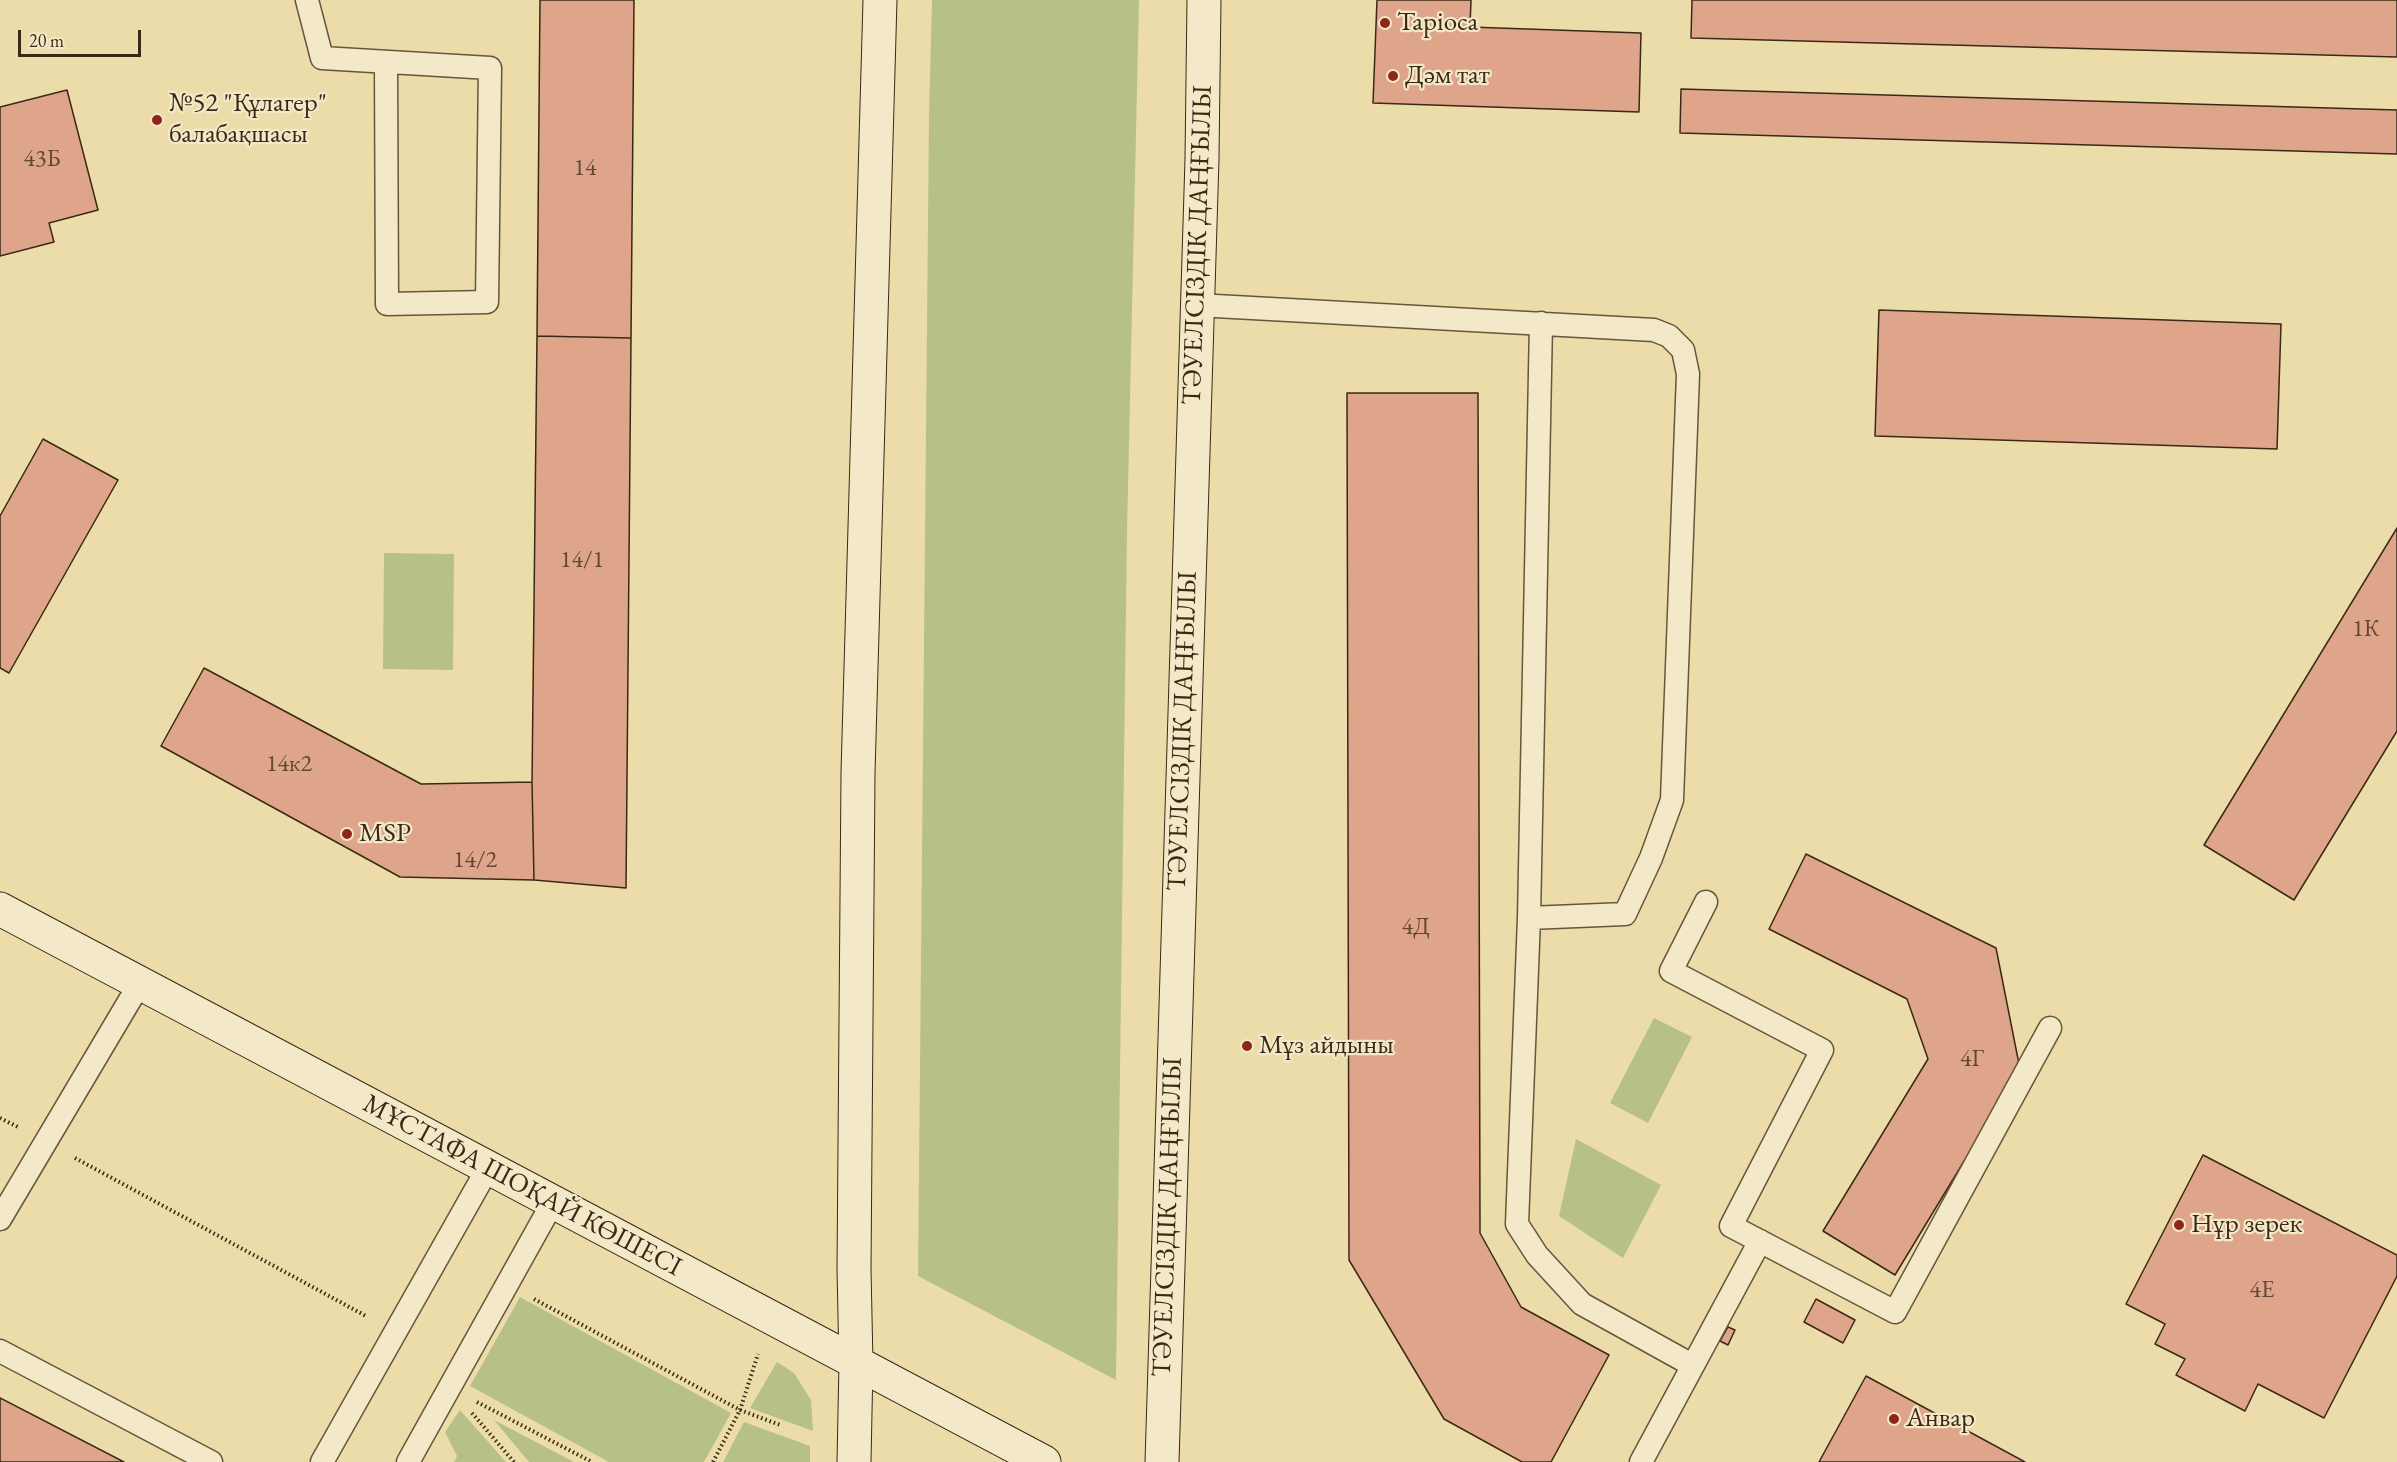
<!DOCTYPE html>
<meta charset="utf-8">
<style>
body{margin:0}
#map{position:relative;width:2397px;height:1462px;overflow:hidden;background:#ecdca9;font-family:"EB Garamond",serif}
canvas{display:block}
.scale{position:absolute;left:18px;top:30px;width:123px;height:27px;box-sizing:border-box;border:3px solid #392916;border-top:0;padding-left:8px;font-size:18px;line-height:21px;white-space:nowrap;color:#392916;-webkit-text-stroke:4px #f3e8c7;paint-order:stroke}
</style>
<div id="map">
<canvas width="2397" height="1462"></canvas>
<div class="scale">20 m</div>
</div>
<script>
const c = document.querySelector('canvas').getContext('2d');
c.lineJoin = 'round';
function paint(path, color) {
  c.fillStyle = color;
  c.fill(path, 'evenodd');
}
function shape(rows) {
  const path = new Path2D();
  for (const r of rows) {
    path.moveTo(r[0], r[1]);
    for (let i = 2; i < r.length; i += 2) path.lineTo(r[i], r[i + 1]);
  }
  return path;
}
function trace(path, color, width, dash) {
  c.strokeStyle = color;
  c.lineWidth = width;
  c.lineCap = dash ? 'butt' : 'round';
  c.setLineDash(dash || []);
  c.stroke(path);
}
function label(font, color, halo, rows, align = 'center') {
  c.font = font + ' "EB Garamond",serif';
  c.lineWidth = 4.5;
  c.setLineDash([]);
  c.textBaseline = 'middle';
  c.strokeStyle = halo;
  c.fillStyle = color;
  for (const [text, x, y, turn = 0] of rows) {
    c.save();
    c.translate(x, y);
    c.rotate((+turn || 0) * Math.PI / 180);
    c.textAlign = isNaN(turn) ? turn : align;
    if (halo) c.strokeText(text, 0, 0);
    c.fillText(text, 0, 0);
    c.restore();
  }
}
paint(shape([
 [932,0,1139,0,1127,531,1116,1380,918,1276,929,114],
 [384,553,454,554,453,670,383,669],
 [1654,1018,1692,1037,1648,1123,1610,1103],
 [1576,1139,1661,1185,1623,1258,1559,1216],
 [520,1297,731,1413,704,1462,609,1462,470,1386],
 [777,1362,794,1373,811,1400,813,1431,750,1408],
 [460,1410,506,1462,454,1462,457,1456,445,1432],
 [494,1420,574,1462,529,1462],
 [744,1422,810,1446,810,1462,723,1462]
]), '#b7c089');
const building = shape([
 [540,0,634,0,631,338,537,336,540,0],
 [1377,0,1471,0,1470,27,1641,33,1639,112,1373,103,1377,0],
 [1692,0,2397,0,2397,57,1691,38,1692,0],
 [1681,89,2397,110,2397,154,1680,133,1681,89],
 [67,90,98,210,49,223,54,242,0,256,0,107,67,90],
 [1879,310,2281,324,2277,449,1875,436,1879,310],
 [537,336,631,338,626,888,534,880,532,782,537,336],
 [1347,393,1478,393,1480,1233,1521,1307,1609,1355,1551,1462,1522,1462,1444,1419,1349,1260,1347,393],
 [43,439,118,480,9,673,0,668,0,516,43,439],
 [2397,528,2397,731,2294,900,2204,845,2397,528],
 [204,668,421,784,532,782,534,880,400,877,161,746,204,668],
 [1806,854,1996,948,2020,1069,1895,1275,1823,1231,1928,1059,1907,999,1769,929,1806,854],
 [2203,1155,2397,1255,2397,1276,2324,1418,2258,1384,2245,1411,2176,1375,2185,1359,2155,1344,2165,1324,2126,1304,2203,1155],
 [1816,1299,1855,1320,1843,1343,1804,1322,1816,1299],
 [1728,1327,1735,1330,1728,1345,1720,1341,1728,1327],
 [1866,1376,2025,1462,1819,1462,1866,1376],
 [0,1398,124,1462,0,1462,0,1398]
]);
paint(building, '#dea58b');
trace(building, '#392916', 1.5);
const lane = shape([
 [307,0,322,58,490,68,487,302,387,304,386,62],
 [1197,305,1654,330,1669,336,1683,350,1688,374,1672,800,1651,858,1625,914,1529,918],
 [1541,323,1529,918,1517,1224,1537,1255,1582,1304,1692,1365],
 [1706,902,1671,971,1822,1050,1731,1226,1895,1312,2050,1028],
 [0,1219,140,983],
 [0,1351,211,1462],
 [322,1462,488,1168],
 [408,1462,553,1202],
 [1641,1462,1760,1241]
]);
const secondary = shape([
 [0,909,1044,1462],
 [854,1462,856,1363,854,1269,858,773,880,0],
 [1162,1462,1202,159,1204,0]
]);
trace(lane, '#66563b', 25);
trace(secondary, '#392916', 35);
trace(shape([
 [0,1118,18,1127],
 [75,1158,366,1316],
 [534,1299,740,1410,780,1425],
 [477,1402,592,1462],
 [472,1413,514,1462],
 [713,1462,740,1410,758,1354]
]), '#392916', 4, [1.5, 3]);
trace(lane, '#f3e8c7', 22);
trace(secondary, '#f3e8c7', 33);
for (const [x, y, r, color] of [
 [1385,23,6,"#8f2418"],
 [1393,76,6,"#8f2418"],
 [157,120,6,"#8f2418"],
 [347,834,6,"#8f2418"],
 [1247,1046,6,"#8f2418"],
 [2179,1225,6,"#8f2418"],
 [1894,1419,6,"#8f2418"]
]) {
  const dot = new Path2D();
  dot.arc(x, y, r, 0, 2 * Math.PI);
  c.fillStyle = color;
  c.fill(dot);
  trace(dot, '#f3e8c7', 2);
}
label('24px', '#624833', null, [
 ["43Б",42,159],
 ["14",585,168],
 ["14/1",582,560],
 ["1К",2366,629],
 ["14к2",289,764],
 ["14/2",475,860],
 ["4Д",1416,927],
 ["4Г",1972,1059],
 ["4Е",2262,1290]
]);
label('27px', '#392916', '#f3e8c7', [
 ["Tapioca",1397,23],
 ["Дәм тат",1405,76],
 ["№52 \"Құлагер\"",169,104],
 ["балабақшасы",169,135],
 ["MSP",359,834],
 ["Мұз айдыны",1259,1046],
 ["Нұр зерек",2191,1225],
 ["Анвар",1906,1419]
], 'left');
label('27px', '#392916', '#f3e8c7', [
 ["ТӘУЕЛСІЗДІК ДАҢҒЫЛЫ",1198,245,-88],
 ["ТӘУЕЛСІЗДІК ДАҢҒЫЛЫ",1183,731,-88],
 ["МҰСТАФА ШОҚАЙ КӨШЕСІ",522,1186,28],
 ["ТӘУЕЛСІЗДІК ДАҢҒЫЛЫ",1168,1217,-88]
]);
</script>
